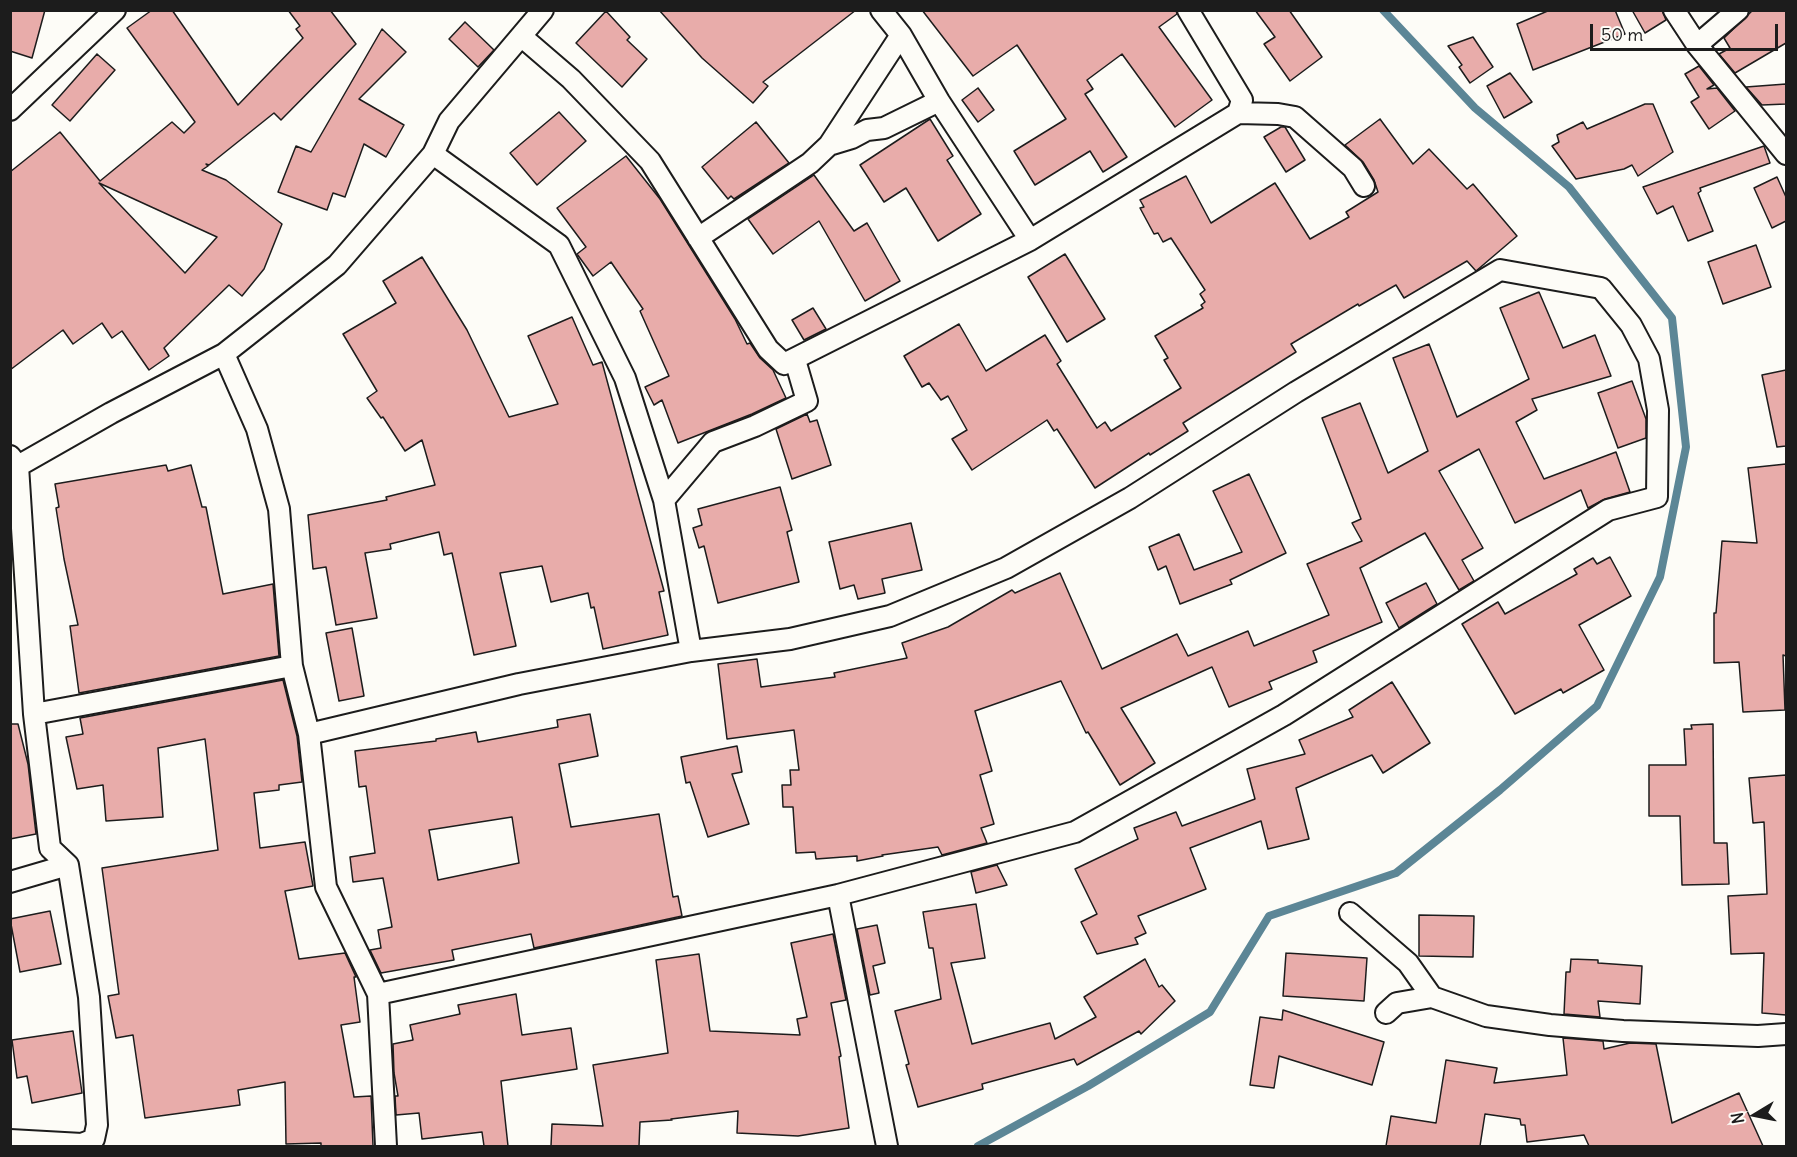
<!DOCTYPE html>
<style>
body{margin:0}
#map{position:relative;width:1797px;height:1157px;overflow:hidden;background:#fdfcf7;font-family:Delius,sans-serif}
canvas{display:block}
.frame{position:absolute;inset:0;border:12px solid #1c1c1c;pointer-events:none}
.north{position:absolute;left:1725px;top:1085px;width:60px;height:60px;-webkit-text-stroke:4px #fdfcf7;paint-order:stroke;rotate:260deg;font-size:16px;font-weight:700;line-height:24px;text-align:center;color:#1c1c1c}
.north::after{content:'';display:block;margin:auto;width:21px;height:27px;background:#1c1c1c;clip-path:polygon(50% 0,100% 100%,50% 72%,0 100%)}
.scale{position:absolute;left:1590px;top:24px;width:188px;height:27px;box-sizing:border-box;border:3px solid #1c1c1c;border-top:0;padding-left:8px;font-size:18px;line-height:21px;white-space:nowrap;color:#1c1c1c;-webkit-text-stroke:4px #fdfcf7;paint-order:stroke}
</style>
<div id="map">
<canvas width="1797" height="1157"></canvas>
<div class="frame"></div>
<div class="north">N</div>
<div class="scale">50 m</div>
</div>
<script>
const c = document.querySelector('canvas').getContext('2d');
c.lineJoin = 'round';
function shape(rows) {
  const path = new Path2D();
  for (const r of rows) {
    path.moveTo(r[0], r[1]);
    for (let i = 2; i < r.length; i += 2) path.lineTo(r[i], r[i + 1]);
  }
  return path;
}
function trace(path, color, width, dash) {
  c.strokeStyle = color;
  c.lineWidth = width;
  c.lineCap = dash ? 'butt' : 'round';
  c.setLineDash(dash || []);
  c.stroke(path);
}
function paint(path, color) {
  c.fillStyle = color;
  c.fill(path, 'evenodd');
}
trace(shape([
 [978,1146,1088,1086,1210,1012,1269,916,1396,873,1500,790,1597,706,1660,577,1686,447,1672,318,1569,187,1475,108,1383,10]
]), '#5c8696', 8);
const building = shape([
 [10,10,45,10,32,58,10,51,10,10],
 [152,10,172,10,238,105,303,38,296,29,300,26,288,10,330,10,356,44,281,120,274,113,209,165,206,164,208,166,202,170,226,180,282,224,264,269,242,296,229,285,164,348,169,356,149,370,122,331,112,338,102,323,73,344,63,330,10,370,10,172,60,132,100,181,172,122,184,133,195,122,127,28,152,10],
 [99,183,217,237,185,273,99,183],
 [659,10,856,10,763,82,768,86,753,103,702,58,659,10],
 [922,10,1176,10,1177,14,1159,27,1212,100,1175,127,1122,54,1087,80,1093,89,1085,94,1127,157,1103,172,1090,151,1035,185,1014,151,1066,119,1017,45,973,76,922,10],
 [1255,10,1289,10,1322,57,1290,81,1264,44,1275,37,1255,10],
 [1550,10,1615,10,1625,34,1533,70,1517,24,1550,10],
 [1632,10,1662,10,1666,20,1645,33,1632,10],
 [1753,10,1786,10,1786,43,1735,73,1719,54,1730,48,1724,38,1753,10],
 [606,11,630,37,627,40,647,59,622,87,576,43,606,11],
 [465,22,494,50,478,67,449,39,465,22],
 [382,29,406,52,359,99,404,125,386,157,364,144,345,197,333,193,327,210,278,192,296,146,311,152,382,29],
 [1473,37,1493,67,1470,83,1459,67,1462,65,1448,46,1473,37],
 [97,54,115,70,70,121,52,105,97,54],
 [1699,66,1714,85,1707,89,1717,88,1735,111,1709,129,1691,102,1699,97,1685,74,1699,66],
 [1510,73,1532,102,1504,118,1487,86,1510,73],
 [1786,84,1786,104,1762,105,1746,87,1786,84],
 [978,88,994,110,978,122,962,100,978,88],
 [1645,104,1653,104,1673,152,1638,176,1632,165,1624,169,1576,179,1552,146,1559,142,1557,135,1583,122,1587,129,1645,104],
 [559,112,586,141,537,185,510,153,559,112],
 [930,119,953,156,947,160,981,214,938,241,906,188,884,202,860,165,930,119],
 [1380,119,1413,164,1429,149,1467,189,1473,184,1517,236,1476,271,1467,261,1404,298,1396,285,1359,306,1358,304,1291,344,1296,352,1183,423,1188,431,1150,455,1149,453,1095,488,1057,429,1054,431,1047,420,972,470,952,439,967,430,948,396,941,400,929,383,922,387,904,356,959,324,986,371,1045,335,1061,361,1057,364,1097,428,1105,422,1111,431,1181,388,1164,360,1168,358,1155,336,1203,308,1201,305,1205,302,1200,294,1205,290,1171,238,1163,242,1158,233,1154,234,1140,208,1144,207,1140,200,1186,176,1211,223,1275,183,1310,239,1349,217,1346,212,1378,192,1374,180,1363,162,1345,145,1380,119],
 [756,122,789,163,734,199,731,196,728,199,702,167,756,122],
 [1281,127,1285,127,1305,160,1286,172,1264,137,1281,127],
 [1764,146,1770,163,1700,188,1701,191,1698,193,1713,231,1688,241,1673,206,1657,214,1643,187,1764,146],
 [626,156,660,199,735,319,747,344,750,343,760,358,773,370,786,398,752,414,678,443,662,400,654,405,645,387,669,376,640,311,643,309,611,262,593,276,577,254,586,247,557,208,626,156],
 [814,175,854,231,867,223,900,281,865,301,819,221,773,254,748,219,814,175],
 [1777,177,1786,197,1786,221,1772,228,1754,188,1777,177],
 [1756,245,1771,287,1723,304,1708,262,1756,245],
 [1065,254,1105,319,1067,342,1028,277,1065,254],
 [422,257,467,330,509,417,558,404,528,336,572,317,593,365,602,362,664,591,659,592,668,635,603,649,594,607,591,608,588,593,551,602,542,566,500,573,516,646,474,655,452,553,444,555,439,532,390,544,391,549,365,553,377,618,336,625,326,567,313,569,308,515,387,500,386,497,435,485,422,440,405,451,383,417,381,418,367,398,377,391,343,334,396,303,383,281,422,257],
 [1539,292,1563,348,1595,335,1611,376,1532,399,1537,410,1516,422,1544,479,1616,452,1630,492,1605,499,1588,508,1581,490,1515,523,1479,449,1439,471,1483,548,1462,560,1474,581,1459,590,1425,533,1360,568,1382,622,1313,651,1317,662,1269,682,1272,689,1229,707,1212,667,1121,708,1155,763,1120,785,1088,732,1086,733,1061,681,975,711,992,771,980,775,994,824,981,828,987,843,942,855,938,847,882,855,883,856,857,861,857,856,816,859,815,852,796,853,793,807,783,807,782,785,791,785,790,770,799,770,794,730,727,739,718,664,757,659,761,687,835,677,834,673,907,658,902,643,948,627,1012,590,1015,593,1060,573,1102,669,1177,634,1188,656,1248,631,1254,646,1329,615,1307,564,1362,541,1352,523,1361,519,1322,418,1360,403,1388,473,1428,451,1393,358,1429,344,1457,417,1529,379,1500,308,1539,292],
 [813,308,826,329,804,340,792,320,813,308],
 [1786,370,1786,446,1777,447,1762,375,1786,370],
 [1632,381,1646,419,1646,438,1618,448,1598,393,1632,381],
 [807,414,810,422,817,420,831,465,792,479,776,429,807,414],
 [1786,464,1786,656,1783,655,1785,710,1743,712,1739,662,1714,663,1714,613,1716,613,1722,541,1757,543,1748,468,1786,464],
 [166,465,168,471,191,465,202,507,206,507,223,594,273,584,279,656,79,693,70,626,78,625,64,559,56,508,59,507,55,484,166,465],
 [1249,474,1286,553,1230,580,1232,584,1180,604,1166,566,1158,570,1149,547,1179,534,1194,570,1242,552,1213,491,1249,474],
 [780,487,792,530,787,532,799,582,718,603,704,546,699,548,693,528,702,525,698,509,780,487],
 [911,523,922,570,882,579,885,593,858,599,854,585,840,589,829,542,911,523],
 [1610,557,1631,596,1579,625,1604,670,1563,693,1561,689,1515,714,1462,624,1498,602,1505,614,1577,574,1574,569,1593,558,1597,564,1610,557],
 [1426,583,1437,604,1399,628,1386,603,1426,583],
 [352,628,364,696,339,701,326,633,352,628],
 [283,680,297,736,302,782,279,785,279,790,254,793,260,848,305,842,313,886,285,891,299,959,345,953,356,977,354,977,360,1022,341,1025,354,1097,371,1096,373,1146,321,1146,321,1143,286,1144,285,1082,238,1090,240,1105,145,1118,133,1035,116,1038,108,996,119,994,102,868,218,850,205,739,158,748,163,817,106,821,103,785,77,789,66,737,83,734,80,718,283,680],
 [1392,682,1430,743,1383,773,1372,755,1296,788,1309,839,1268,849,1261,821,1190,848,1206,889,1138,916,1146,933,1135,938,1138,944,1097,954,1081,922,1097,914,1075,869,1138,839,1134,828,1176,812,1182,826,1255,799,1247,769,1305,754,1299,740,1353,717,1349,710,1392,682],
 [590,714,598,756,559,764,571,827,659,814,673,897,678,896,682,916,534,948,531,934,452,950,454,960,381,973,370,950,381,948,378,930,392,927,383,878,353,882,350,857,375,853,366,786,359,787,355,751,436,741,436,739,476,732,478,742,558,727,557,720,590,714],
 [512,817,519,863,438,880,429,830,512,817],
 [10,724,18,724,28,764,36,834,10,839,10,724],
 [1713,724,1714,843,1727,843,1729,884,1682,885,1680,816,1649,816,1649,765,1686,765,1684,729,1692,729,1691,725,1713,724],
 [737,746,742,772,732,774,749,824,708,837,690,782,686,783,681,757,737,746],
 [1786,775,1786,1015,1762,1013,1764,953,1731,954,1728,896,1767,894,1764,822,1753,823,1749,778,1786,775],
 [997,865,1007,885,976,893,971,872,997,865],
 [976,904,985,958,951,963,972,1044,1050,1023,1055,1039,1096,1017,1084,997,1145,959,1159,987,1162,985,1175,1001,1141,1034,1139,1031,1077,1065,1074,1059,982,1084,983,1089,918,1107,906,1065,909,1064,895,1011,941,999,933,948,929,948,923,912,976,904],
 [50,911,61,964,20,972,10,919,50,911],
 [1419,915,1474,916,1473,957,1419,956,1419,915],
 [877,925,885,963,873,966,879,993,870,995,857,929,877,925],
 [833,934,846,1000,831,1003,841,1056,839,1057,849,1128,798,1136,737,1133,738,1111,671,1119,672,1120,640,1122,639,1146,551,1146,552,1124,603,1126,593,1065,668,1053,656,960,699,954,710,1031,800,1035,797,1019,807,1017,791,943,833,934],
 [1286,953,1367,958,1364,1001,1283,996,1286,953],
 [1571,959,1598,960,1598,963,1642,966,1640,1004,1598,1001,1600,1017,1564,1014,1566,972,1570,972,1571,959],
 [516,994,522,1035,571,1028,577,1069,501,1081,508,1146,484,1146,482,1132,422,1139,419,1113,396,1115,395,1096,398,1096,394,1073,393,1044,413,1040,410,1025,460,1014,458,1005,516,994],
 [1283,1010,1384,1042,1372,1085,1279,1056,1274,1088,1250,1085,1260,1017,1282,1020,1283,1010],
 [73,1031,82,1093,32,1103,27,1076,17,1078,12,1040,73,1031],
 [1563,1038,1603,1041,1604,1049,1630,1043,1656,1044,1672,1123,1739,1093,1763,1146,1589,1146,1584,1135,1527,1142,1525,1125,1521,1125,1520,1119,1485,1114,1480,1146,1386,1146,1391,1116,1436,1123,1446,1060,1497,1068,1494,1083,1567,1075,1563,1038]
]);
paint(building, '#e8acaa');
trace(building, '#1c1c1c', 1.5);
const street = shape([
 [881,10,901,35,939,101,1030,240],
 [1188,10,1242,100,1238,113],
 [1674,10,1697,45,1786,154],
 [521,36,571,79,650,161,768,349,784,364,1030,240,1238,113,1278,114,1295,117,1353,168,1364,186],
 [1697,45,1738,10],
 [10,110,115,10],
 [829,145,852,138,867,130,884,128,939,101],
 [433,154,559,245,625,378,664,500,691,651],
 [698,238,810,163,829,145,901,35],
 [224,354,257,429,279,509,292,666,309,734,326,887,378,994,386,1146],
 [10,456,18,466,34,714,50,848,68,865,89,997,97,1125,94,1139,82,1144,10,1140],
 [18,466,111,413,224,354,337,265,433,154,449,121,543,10],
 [664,500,713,442,755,426,807,401,795,360],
 [34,714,292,666],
 [309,734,519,684,691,651,790,639,890,616,1006,568,1130,498,1296,392,1500,270,1601,288,1631,325,1649,359,1658,410,1657,497,1608,510,1284,715,1075,832,838,895,378,994],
 [10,882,68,865],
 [838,895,887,1146],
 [1350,913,1408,963,1432,997],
 [1386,1013,1397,1003,1432,997,1486,1016,1550,1025,1623,1031,1758,1036,1786,1034]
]);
trace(street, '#1c1c1c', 24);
trace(street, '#fdfcf7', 20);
</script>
